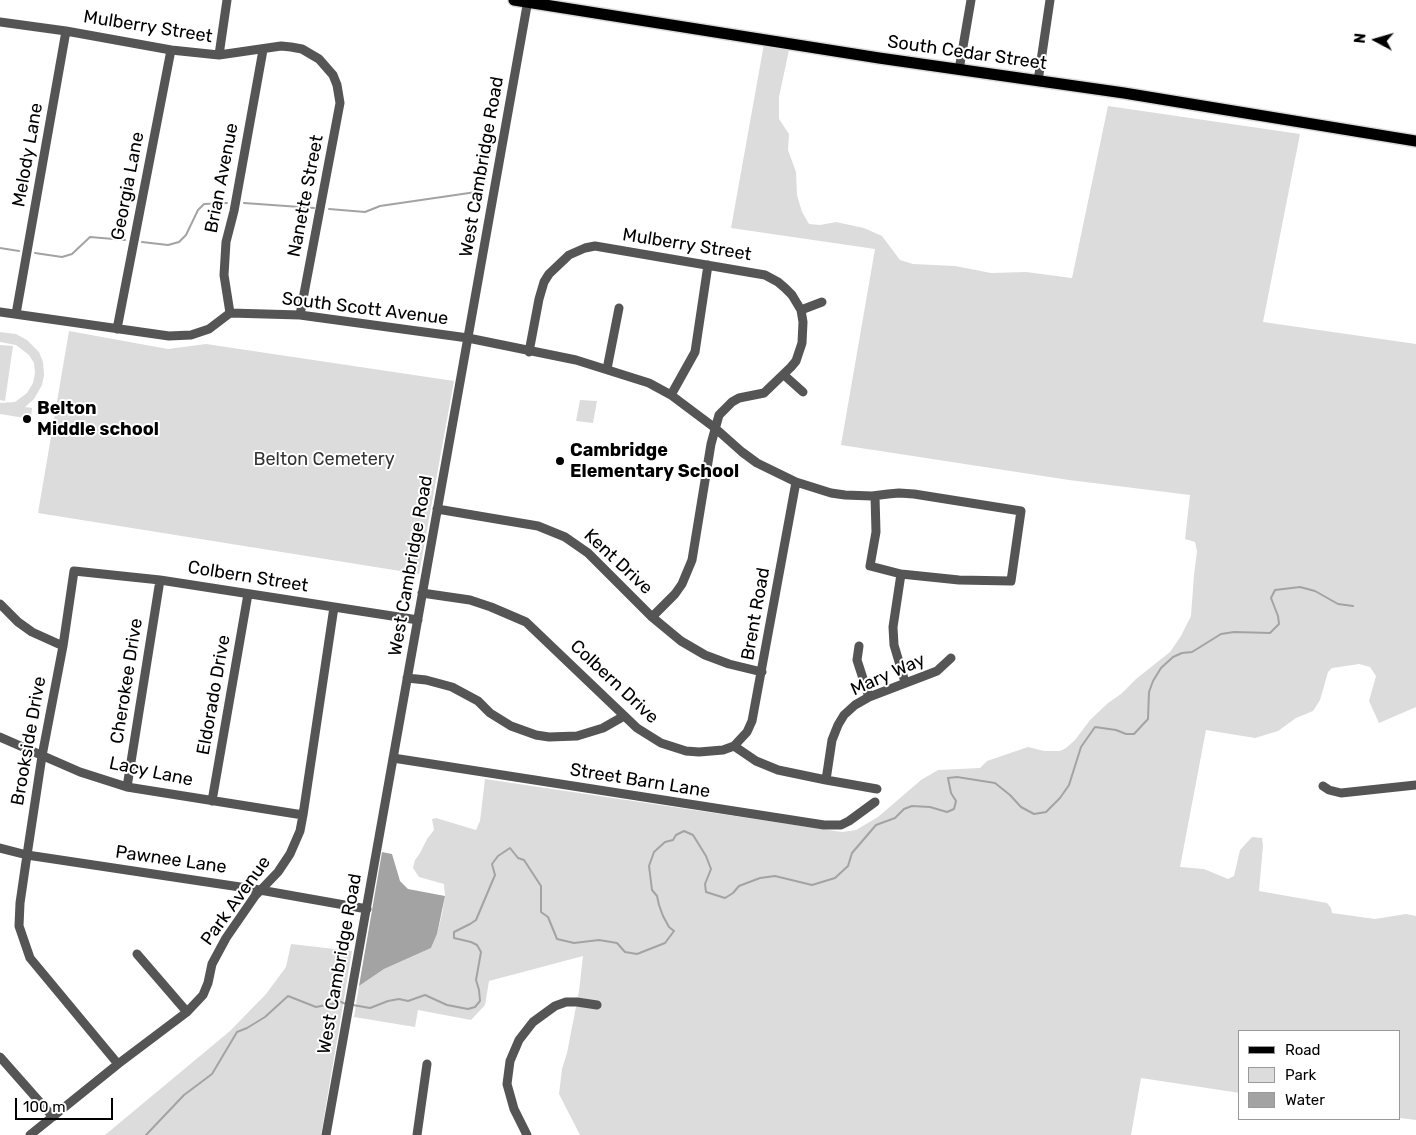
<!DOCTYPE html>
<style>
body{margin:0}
#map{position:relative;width:1416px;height:1135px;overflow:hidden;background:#fff;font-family:Rubik,sans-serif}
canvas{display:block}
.legend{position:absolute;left:1238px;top:1030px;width:162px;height:90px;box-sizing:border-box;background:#fff;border:1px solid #999;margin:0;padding:6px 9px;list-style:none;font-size:15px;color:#000}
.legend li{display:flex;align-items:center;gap:10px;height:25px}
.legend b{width:25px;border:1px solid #999}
.north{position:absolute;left:1351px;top:15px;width:50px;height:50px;-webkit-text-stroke:4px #fff;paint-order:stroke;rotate:276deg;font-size:14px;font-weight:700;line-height:20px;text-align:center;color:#000}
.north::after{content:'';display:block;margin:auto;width:18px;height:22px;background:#000;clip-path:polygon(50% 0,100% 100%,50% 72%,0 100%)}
.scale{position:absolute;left:15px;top:1098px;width:98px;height:22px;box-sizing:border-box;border:2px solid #000;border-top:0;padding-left:6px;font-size:15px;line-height:18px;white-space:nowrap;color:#000;-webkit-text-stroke:4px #fff;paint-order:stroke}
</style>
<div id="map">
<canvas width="1416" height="1135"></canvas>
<ul class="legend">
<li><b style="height:6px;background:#000"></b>Road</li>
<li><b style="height:14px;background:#dcdcdc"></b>Park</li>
<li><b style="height:14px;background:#a3a3a3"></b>Water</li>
</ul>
<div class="north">N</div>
<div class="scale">100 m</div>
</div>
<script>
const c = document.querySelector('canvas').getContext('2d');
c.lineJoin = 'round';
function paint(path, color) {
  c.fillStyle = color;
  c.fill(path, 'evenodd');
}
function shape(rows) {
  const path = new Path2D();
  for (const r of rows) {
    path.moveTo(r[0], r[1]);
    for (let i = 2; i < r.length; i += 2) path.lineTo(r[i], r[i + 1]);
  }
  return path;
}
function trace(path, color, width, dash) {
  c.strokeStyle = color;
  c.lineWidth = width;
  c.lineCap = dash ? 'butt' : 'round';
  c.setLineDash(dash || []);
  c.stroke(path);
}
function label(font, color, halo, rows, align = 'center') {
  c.font = font + ' Rubik,sans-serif';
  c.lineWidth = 4;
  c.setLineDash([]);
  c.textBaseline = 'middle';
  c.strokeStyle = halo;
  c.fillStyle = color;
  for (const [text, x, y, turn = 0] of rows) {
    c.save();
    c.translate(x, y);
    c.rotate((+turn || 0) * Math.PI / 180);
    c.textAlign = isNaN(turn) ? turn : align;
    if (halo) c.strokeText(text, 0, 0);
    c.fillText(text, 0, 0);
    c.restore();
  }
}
paint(shape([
 [764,44,789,50,779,97,779,119,789,134,788,150,796,172,797,195,802,212,809,224,820,225,836,222,864,228,882,236,900,260,913,264,955,266,991,273,1026,272,1072,278,1108,106,1300,134,1263,322,1416,344,1416,707,1379,723,1369,701,1376,676,1370,667,1359,664,1332,668,1328,672,1320,700,1313,711,1296,718,1278,731,1255,738,1206,730,1180,867,1204,869,1228,879,1234,876,1240,850,1252,837,1262,838,1263,846,1259,891,1327,903,1331,908,1332,913,1375,919,1406,914,1416,916,1416,1120,1400,1118,1400,1031,1240,1031,1240,1093,1141,1078,1131,1135,580,1135,559,1094,562,1069,567,1053,579,991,583,956,489,981,485,1005,471,1020,418,1010,415,1027,354,1017,359,986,384,969,431,948,437,934,442,914,445,896,444,884,419,877,413,868,415,860,420,853,427,839,434,830,432,819,436,818,476,830,480,821,485,779,842,832,856,830,878,817,921,780,938,770,980,768,987,761,1028,747,1044,751,1060,751,1066,748,1075,740,1090,720,1108,703,1121,694,1136,679,1170,652,1181,636,1191,616,1194,575,1197,551,1195,542,1185,539,1190,495,1069,480,841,445,875,249,731,228],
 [69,331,168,349,206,344,454,381,419,574,38,513],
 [0,332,16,334,27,340,39,352,43,362,44,375,42,385,34,399,25,407,32,408,31,419,0,414,0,403,15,402,27,393,33,383,35,373,34,363,29,355,16,345,0,342],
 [0,345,13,346,5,401,0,400],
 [580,400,597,401,593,423,576,421],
 [291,944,352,951,321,1135,105,1135,230,1031,266,994,286,967]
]), '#dcdcdc');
paint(shape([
 [382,852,392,854,400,881,408,889,445,896,437,934,431,948,384,969,359,986]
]), '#a3a3a3');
trace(shape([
 [244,203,314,208],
 [329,209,365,212,380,206,476,192],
 [142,242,168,245,179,242,186,235,198,210,204,204,227,203],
 [0,248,19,251],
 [35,253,62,257,72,254,90,237,125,240],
 [353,1005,370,1008,388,1001,399,999,408,1001,425,995,447,1005,468,1009,475,1007,480,1001,479,990,476,980,481,952,477,945,471,942,454,938,454,932,470,924,476,920,495,875,492,864,498,856,510,848,518,858,524,860,541,886,541,912,548,917,557,939,574,943,599,940,617,943,625,952,637,954,665,943,674,931,669,927,663,916,659,905,657,896,652,890,649,866,654,852,665,842,673,840,676,835,684,831,693,835,706,856,711,869,705,884,706,892,725,898,733,893,739,886,760,878,775,876,812,885,835,878,848,866,852,853,876,825,895,818,904,809,912,806,930,807,947,812,954,809,956,801,951,793,948,778,957,777,995,783,1010,795,1021,807,1034,814,1046,812,1060,798,1069,785,1081,747,1095,727,1116,730,1126,734,1134,734,1148,719,1149,692,1153,681,1161,668,1173,657,1182,653,1192,652,1221,634,1234,632,1270,633,1279,624,1278,616,1271,598,1275,590,1300,587,1315,591,1338,604,1353,606],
 [146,1135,184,1095,212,1074,237,1032,247,1028,265,1017,288,996,316,1007,341,1002,346,1004]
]), '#a3a3a3', 2);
const major = shape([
 [514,0,879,58,1124,93,1416,141]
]);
trace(major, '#dbdbdb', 14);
trace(shape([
 [0,22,66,31,171,50,219,55,281,46,291,47,302,49,319,59,333,75,337,85,340,103,300,315],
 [219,55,227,0],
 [959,70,971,0],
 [1038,81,1050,0],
 [801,310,822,302],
 [0,312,169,336,191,335,209,329,230,313,300,315,468,338,576,360,649,383,671,395,715,428,742,452,757,463,796,482,831,493,845,495,872,496,888,494,899,493,914,494,1021,511,1011,581,959,580,901,574,870,566,876,532,875,496],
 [230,313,224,275,226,242,234,211,263,50],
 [16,314,66,31],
 [117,329,171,50],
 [529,352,539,299,544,282,549,274,569,255,585,248,595,246,765,275,778,282,785,288,792,295,801,310,803,322,802,343,796,361,791,367,764,393,739,398,732,402,719,415,711,444,692,560,682,584,675,594,652,617],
 [607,369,619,308],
 [784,375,803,392],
 [671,395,695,352,708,265],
 [437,509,538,526,565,537,588,553,652,617,681,641,705,655,729,664,762,672],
 [901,574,893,627,894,645,905,682],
 [422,593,470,600,491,607,526,622,637,728,661,743,686,751,699,752,723,750,734,746,747,732,752,721,796,482],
 [0,604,18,622,32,632,63,646],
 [859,646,857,660,869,697],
 [407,678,426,680,452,687,478,701,490,713,511,726,536,735,549,737,577,736,603,728,624,716],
 [0,737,80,772,127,787,303,815],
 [734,746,756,761,778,770,826,780,877,789],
 [393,758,824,825,841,825,849,821,875,802],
 [826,780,832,740,838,725,844,715,855,705,869,697,937,671,951,658],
 [1323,786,1329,790,1341,793,1416,785],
 [127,787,160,580],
 [212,801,248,594],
 [0,848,27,855,260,890,367,909],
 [137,954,187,1012],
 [0,1057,53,1117],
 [118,1064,30,958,19,926,20,903,27,855,42,756,63,646,74,571,160,580,418,620],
 [30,1135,118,1064,187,1012,203,995,208,983,212,964,226,938,255,896,278,872,290,854,300,831,303,815,334,607],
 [326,1135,528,0],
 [417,1135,427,1064],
 [527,1135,514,1109,507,1084,510,1061,519,1040,533,1022,555,1006,566,1002,577,1002,597,1005]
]), '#555', 9);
trace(major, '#000', 11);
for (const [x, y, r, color] of [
 [27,419,5,"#000"],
 [560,461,5,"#000"]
]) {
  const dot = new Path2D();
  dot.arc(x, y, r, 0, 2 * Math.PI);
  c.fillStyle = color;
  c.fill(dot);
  trace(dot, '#fff', 2);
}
label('18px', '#000', '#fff', [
 ["Mulberry Street",148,27,9],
 ["South Cedar Street",967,53,8],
 ["Melody Lane",28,155,-80],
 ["West Cambridge Road",482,167,-80],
 ["Brian Avenue",222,178,-79],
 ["Georgia Lane",128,186,-79],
 ["Nanette Street",306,196,-79],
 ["Mulberry Street",687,245,9],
 ["South Scott Avenue",365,309,7],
 ["Kent Drive",618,562,43],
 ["West Cambridge Road",411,566,-80],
 ["Colbern Street",248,577,9],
 ["Brent Road",756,614,-80],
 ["Mary Way",888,675,-24],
 ["Cherokee Drive",127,681,-81],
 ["Colbern Drive",614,682,43],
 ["Eldorado Drive",214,695,-80],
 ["Brookside Drive",29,741,-80],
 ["Lacy Lane",151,772,12],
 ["Street Barn Lane",640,781,9],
 ["Pawnee Lane",171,860,8],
 ["Park Avenue",236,901,-54],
 ["West Cambridge Road",340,964,-80]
]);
label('bold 18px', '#000', '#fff', [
 ["Belton",37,409],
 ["Middle school",37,430],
 ["Cambridge",570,451],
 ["Elementary School",570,472]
], 'left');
label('18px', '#333', '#fff', [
 ["Belton Cemetery",324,460]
]);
</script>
